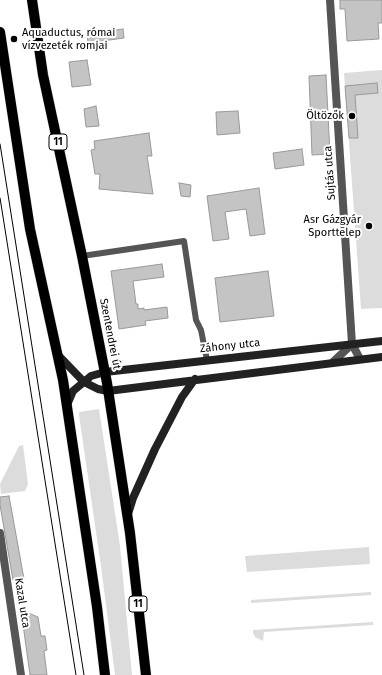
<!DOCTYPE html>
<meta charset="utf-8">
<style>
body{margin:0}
canvas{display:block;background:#fff}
</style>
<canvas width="382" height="675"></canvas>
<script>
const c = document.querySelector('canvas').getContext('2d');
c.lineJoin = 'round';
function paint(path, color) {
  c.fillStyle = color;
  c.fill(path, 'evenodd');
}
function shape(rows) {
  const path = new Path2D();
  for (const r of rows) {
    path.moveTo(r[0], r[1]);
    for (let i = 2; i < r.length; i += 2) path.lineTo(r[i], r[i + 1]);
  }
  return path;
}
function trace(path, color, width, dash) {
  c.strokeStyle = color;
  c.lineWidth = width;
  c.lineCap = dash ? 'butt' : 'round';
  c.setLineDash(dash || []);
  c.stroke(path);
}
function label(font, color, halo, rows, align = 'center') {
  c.font = font + ' "Fira Sans",sans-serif';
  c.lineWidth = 4;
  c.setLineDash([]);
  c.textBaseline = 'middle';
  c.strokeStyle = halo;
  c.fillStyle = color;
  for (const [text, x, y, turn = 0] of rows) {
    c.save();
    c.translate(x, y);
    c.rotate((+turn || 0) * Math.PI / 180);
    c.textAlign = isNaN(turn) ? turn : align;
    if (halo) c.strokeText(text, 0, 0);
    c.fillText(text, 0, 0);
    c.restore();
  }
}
paint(shape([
 [382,70,382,308,361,309,344,73],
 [99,409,120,546,132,675,115,675,101,566,79,415,79,412],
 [23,445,28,484,25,491,1,494,0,484,19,446],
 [369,547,370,564,247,572,245,556],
 [371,592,371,595,251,603,251,600],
 [373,622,373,625,264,632,263,641,255,637,253,633,253,630]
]), '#dcdcdc');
const building = shape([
 [340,0,382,0,382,23,378,23,379,39,347,41,345,9,340,9,340,0],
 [123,29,124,38,88,43,87,34,123,29],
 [87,60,91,85,72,87,69,62,87,60],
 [326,75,330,154,312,155,309,76,326,75],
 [377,83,378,93,355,95,358,138,349,138,345,86,377,83],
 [96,106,99,126,86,127,84,109,96,106],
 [238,111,240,133,217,135,216,112,238,111],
 [149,133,152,156,147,156,153,194,99,189,100,174,95,174,91,150,95,149,94,141,149,133],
 [302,149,304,165,275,169,273,153,302,149],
 [179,183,191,185,190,197,181,196,179,183],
 [259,188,265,234,250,236,246,209,225,212,229,239,213,241,207,196,259,188],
 [162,264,164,277,133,281,136,304,138,304,138,309,144,308,144,310,167,307,168,318,145,321,146,325,119,329,111,271,162,264],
 [268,271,274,316,220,322,215,278,268,271],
 [9,496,24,579,13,580,0,505,0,497,9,496],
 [21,610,38,617,41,636,45,636,47,650,44,651,47,675,30,675,21,610]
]);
paint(building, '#c4c4c4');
trace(building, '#999', 1);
const primary = shape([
 [32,0,43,75,82,256,107,383,130,533,146,675],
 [0,32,30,229,63,380,97,607,105,675]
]);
trace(primary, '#dbdbdb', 11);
trace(shape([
 [82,256,184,241,196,320,201,330,207,360]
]), '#555', 6);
trace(shape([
 [330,0,352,344,360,359],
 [333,362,352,344],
 [0,533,21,675]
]), '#555', 8);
trace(shape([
 [58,355,84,382,98,389,108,391,382,357],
 [67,405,73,391,91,376,105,372,382,341],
 [128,514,133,498,155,449,182,397,195,379]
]), '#222', 8);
trace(primary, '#000', 10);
trace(shape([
 [0,144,84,675],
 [0,198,76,675]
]), '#000', 1);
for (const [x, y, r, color] of [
 [14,39,4,"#000"],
 [352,116,4,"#000"],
 [369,226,4,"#000"]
]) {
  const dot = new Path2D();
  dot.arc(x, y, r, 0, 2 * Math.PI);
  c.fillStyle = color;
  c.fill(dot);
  trace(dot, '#fff', 1.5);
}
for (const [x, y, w] of [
 [58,142,18],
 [138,604,18]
]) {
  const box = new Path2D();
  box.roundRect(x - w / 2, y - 8, w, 16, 3);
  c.fillStyle = '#fff';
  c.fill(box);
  trace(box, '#000', 1);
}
label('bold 10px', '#000', null, [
 ["11",58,142],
 ["11",138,604]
]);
label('11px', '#000', '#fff', [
 ["Aquaductus, római",22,33,"left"],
 ["vízvezeték romjai",22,46,"left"],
 ["Öltözők",344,116],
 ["Asr Gázgyár",361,220],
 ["Sporttelep",361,233]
], 'right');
label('11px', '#000', '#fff', [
 ["Sujtás utca",330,173,-94],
 ["Szentendrei út",110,334,79],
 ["Záhony utca",230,346,-6],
 ["Kazal utca",22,603,81]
]);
</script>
